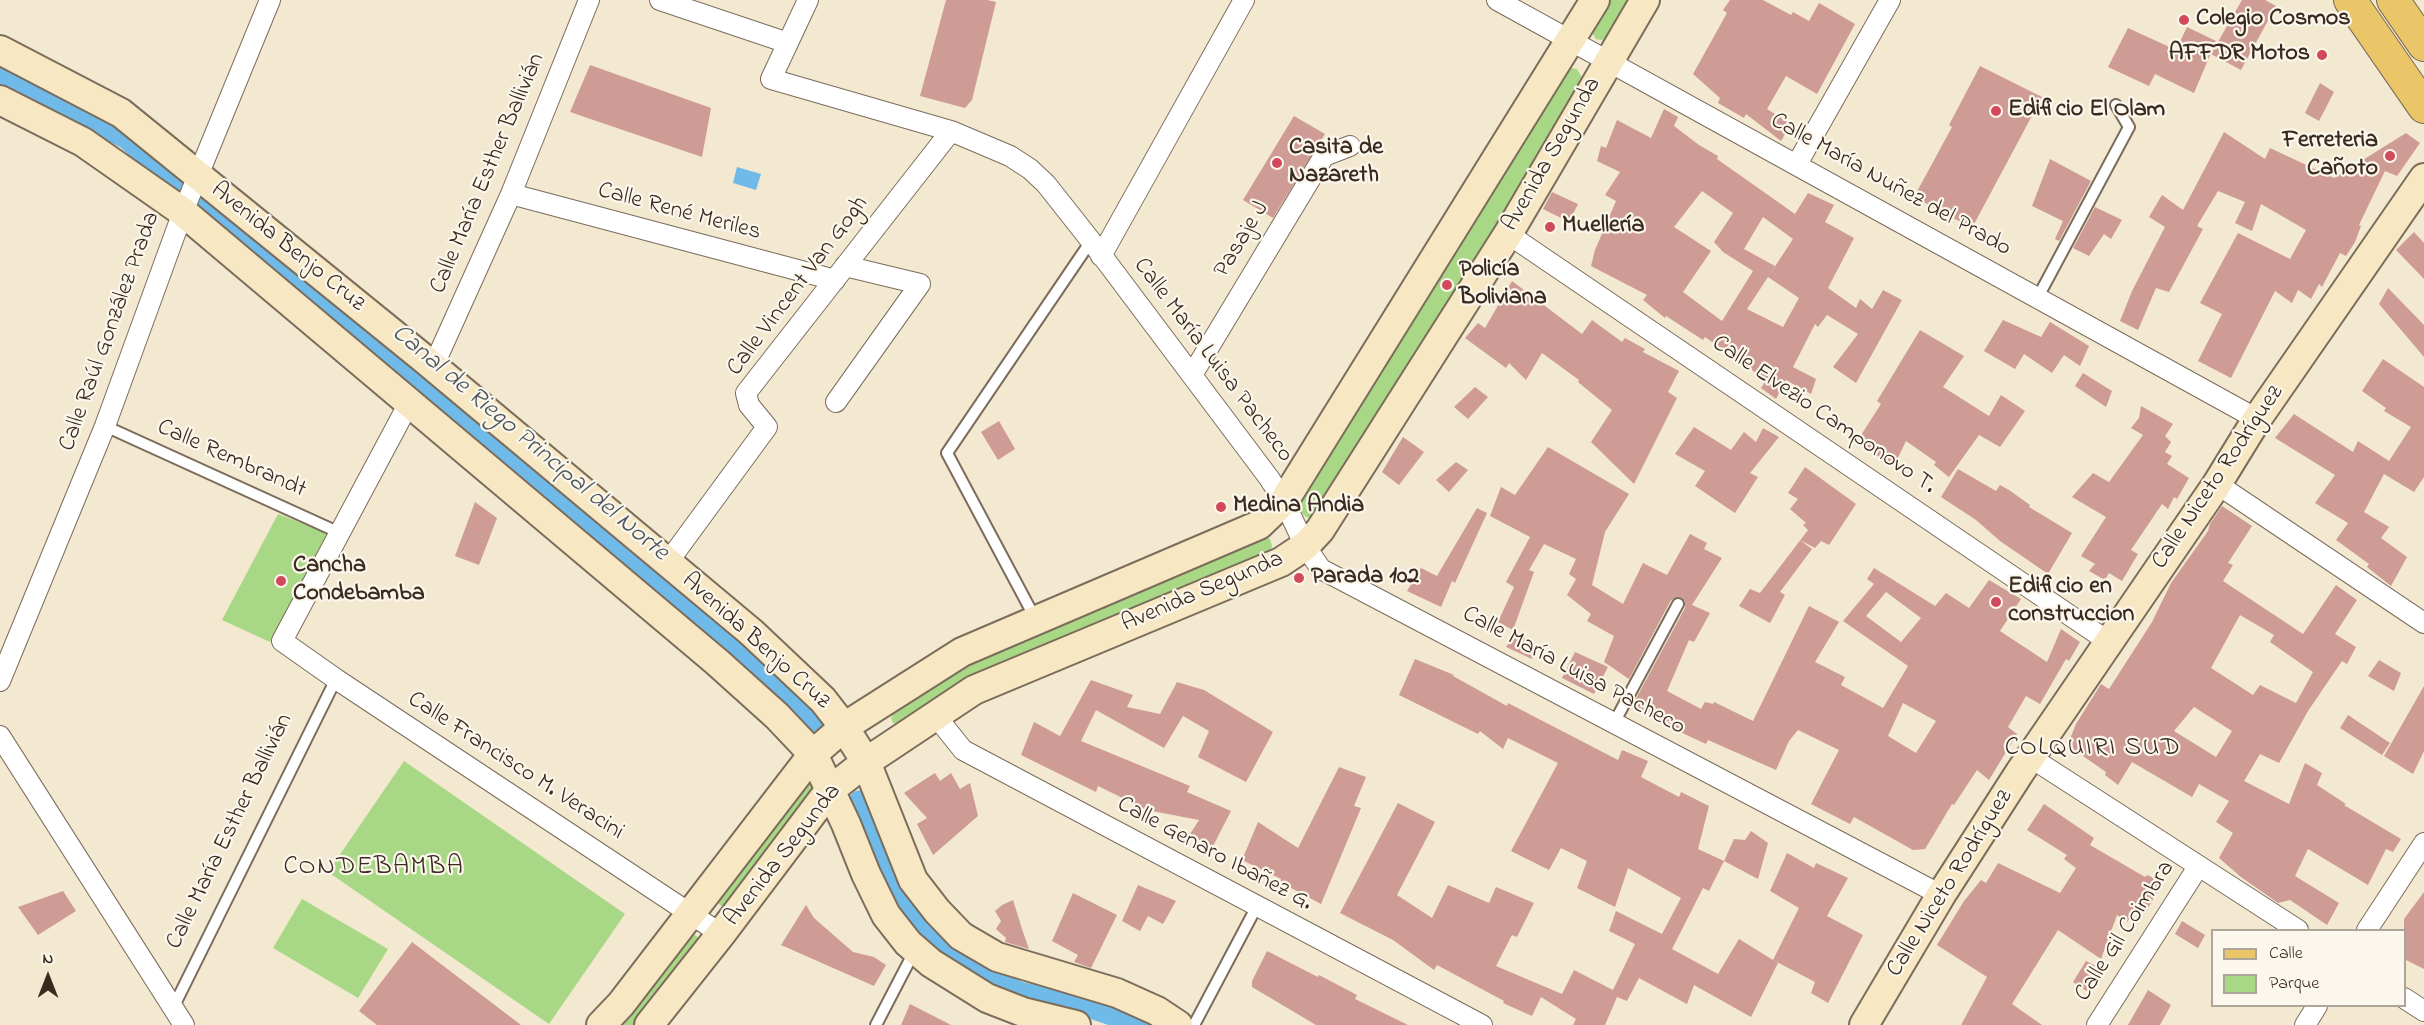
<!DOCTYPE html>
<meta charset="utf-8">
<style>
body{margin:0}
#map{position:relative;width:2424px;height:1025px;overflow:hidden;background:#f3e8d0;font-family:"Indie Flower",sans-serif}
canvas{display:block}
.legend{position:absolute;left:2211px;top:929px;width:195px;height:78px;box-sizing:border-box;background:#fbf7ec;border:2px solid #aea59a;margin:0;padding:8px 10px;list-style:none;font-size:18px;color:#3b2a1e}
.legend li{display:flex;align-items:center;gap:12px;height:30px}
.legend b{width:30px;border:2px solid #aea59a}
.north{position:absolute;left:18px;top:947px;width:60px;height:60px;-webkit-text-stroke:4px #fbf7ec;paint-order:stroke;rotate:0deg;font-size:16px;font-weight:700;line-height:24px;text-align:center;color:#3b2a1e}
.north::after{content:'';display:block;margin:auto;width:21px;height:27px;background:#3b2a1e;clip-path:polygon(50% 0,100% 100%,50% 72%,0 100%)}
</style>
<div id="map">
<canvas width="2424" height="1025"></canvas>
<ul class="legend">
<li><b style="height:8px;background:#eac669"></b>Calle</li>
<li><b style="height:16px;background:#a8d785"></b>Parque</li>
</ul>
<div class="north">N</div>
</div>
<script>
const c = document.querySelector('canvas').getContext('2d');
c.lineJoin = 'round';
function paint(path, color) {
  c.fillStyle = color;
  c.fill(path, 'evenodd');
}
function shape(rows) {
  const path = new Path2D();
  for (const r of rows) {
    path.moveTo(r[0], r[1]);
    for (let i = 2; i < r.length; i += 2) path.lineTo(r[i], r[i + 1]);
  }
  return path;
}
function trace(path, color, width, dash) {
  c.strokeStyle = color;
  c.lineWidth = width;
  c.lineCap = dash ? 'butt' : 'round';
  c.setLineDash(dash || []);
  c.stroke(path);
}
function label(font, color, halo, rows, align = 'center') {
  c.font = font + ' "Indie Flower",sans-serif';
  c.lineWidth = 4.5;
  c.setLineDash([]);
  c.textBaseline = 'middle';
  c.strokeStyle = halo;
  c.fillStyle = color;
  for (const [text, x, y, turn = 0] of rows) {
    c.save();
    c.translate(x, y);
    c.rotate((+turn || 0) * Math.PI / 180);
    c.textAlign = isNaN(turn) ? turn : align;
    if (halo) c.strokeText(text, 0, 0);
    c.fillText(text, 0, 0);
    c.restore();
  }
}
paint(shape([
 [1610,0,1632,0,1611,37,1602,40,1596,39,1592,33,1593,27],
 [1572,68,1577,69,1584,81,1502,222,1313,519,1306,517,1300,511,1300,505,1565,72],
 [278,514,332,535,270,642,222,620],
 [1263,537,1270,539,1272,546,1270,552,900,724,893,723,891,718,895,711,985,654],
 [404,761,625,914,549,1024,328,872],
 [810,782,815,789,723,907,716,902],
 [302,899,388,949,358,998,273,948],
 [691,932,700,939,633,1025,617,1025]
]), '#a8d785');
paint(shape([
 [737,167,761,174,756,190,733,183]
]), '#6fbae8');
trace(shape([
 [0,73,127,139,178,186],
 [204,206,794,701,817,725],
 [859,801,886,870,902,903,937,946,974,970,1019,992,1088,1007,1141,1025]
]), '#6fbae8', 21);
paint(shape([
 [946,0,987,0,996,2,972,100,965,108,920,96],
 [1730,0,1763,0,1791,15,1793,12,1809,21,1819,3,1855,24,1817,94,1786,76,1767,109,1791,124,1781,141,1746,114,1744,118,1718,103,1720,98,1693,74,1727,13,1723,10],
 [2242,0,2265,0,2276,6,2241,70,2211,54],
 [2187,27,2216,41,2194,93,2155,74,2149,86,2108,67,2128,28,2176,50],
 [590,65,711,108,702,157,570,112],
 [1980,66,2042,97,1972,228,1914,197,1952,127,1949,125],
 [2320,83,2334,92,2319,121,2305,113],
 [1664,109,1678,117,1674,126,1699,145,1718,156,1717,159,1795,214,1808,193,1834,205,1825,222,1854,238,1828,288,1856,308,1860,299,1872,309,1883,290,1902,300,1856,383,1833,367,1858,334,1827,315,1818,327,1815,324,1793,367,1816,379,1811,394,1786,380,1776,399,1761,388,1766,380,1705,337,1703,340,1666,316,1665,318,1643,300,1647,295,1591,266,1595,250,1616,201,1605,195,1620,172,1597,161,1601,146,1606,148,1617,120,1651,138],
 [1702,191,1733,213,1714,242,1723,252,1753,271,1722,321,1683,292,1711,251,1674,227],
 [1763,217,1793,239,1768,277,1775,266,1744,249],
 [1768,277,1799,298,1783,327,1747,309],
 [1294,116,1325,134,1273,218,1243,200],
 [2224,132,2265,159,2270,148,2334,178,2406,133,2420,143,2397,176,2385,171,2359,225,2361,226,2355,242,2346,256,2340,253,2322,287,2319,284,2311,299,2298,290,2292,303,2275,291,2231,378,2198,361,2222,314,2200,303,2238,233,2290,259,2306,230,2261,204,2252,231,2235,223,2245,202,2218,191,2197,226,2203,229,2169,292,2156,288,2138,330,2120,321,2132,291,2165,227,2149,217,2162,195,2183,210],
 [2050,159,2091,181,2059,241,2055,239,2063,221,2032,206],
 [1552,192,1578,204,1569,222,1543,209],
 [2095,207,2122,220,2111,239,2104,234,2089,256,2073,248],
 [2414,232,2424,243,2424,279,2396,250],
 [1512,281,1582,334,1592,320,1622,342,1625,338,1645,349,1643,352,1679,371,1668,392,1677,398,1634,484,1591,442,1612,410,1578,382,1579,380,1542,353,1526,380,1509,363,1506,368,1465,338,1478,323,1485,328],
 [2388,288,2424,325,2424,357,2379,304],
 [2003,320,2041,337,2050,322,2089,346,2080,366,2064,355,2052,373,2024,354,2015,369,1984,351],
 [1920,330,1964,356,1943,387,1989,416,2001,395,2025,411,2000,447,1979,435,1949,477,1934,465,1936,462,1906,441,1894,466,1856,443,1881,404,1877,401],
 [2383,359,2424,387,2424,477,2414,492,2384,474,2364,512,2389,527,2381,538,2407,557,2391,586,2367,567,2369,564,2336,540,2348,523,2315,503,2335,475,2275,438,2294,414,2353,452,2358,441,2389,461,2411,427,2384,411,2386,408,2362,391],
 [2083,373,2112,391,2106,407,2075,386],
 [1475,387,1488,397,1468,419,1454,407],
 [2141,406,2173,424,2165,436,2171,442,2165,452,2172,456,2167,464,2189,478,2177,499,2174,497,2168,509,2162,504,2131,550,2138,554,2122,581,2109,573,2105,580,2089,571,2095,564,2081,556,2106,517,2072,497,2093,473,2109,482,2143,435,2131,428,2139,418],
 [999,421,1015,449,998,460,981,432],
 [1694,427,1731,450,1744,432,1756,442,1763,428,1779,437,1750,473,1758,477,1735,513,1695,486,1705,471,1675,454],
 [1403,437,1424,452,1399,485,1382,472],
 [1548,447,1629,494,1605,532,1592,585,1623,604,1643,563,1667,575,1690,534,1707,543,1704,549,1722,558,1692,605,1710,613,1694,642,1689,640,1667,691,1701,709,1705,702,1713,704,1714,702,1753,721,1809,606,1839,622,1815,662,1845,677,1841,685,1883,708,1908,666,1843,621,1874,584,1867,579,1874,568,1935,606,1946,593,1969,608,1989,580,2021,599,2000,631,2047,662,2061,629,2080,642,2069,661,2066,659,2040,704,2026,696,2008,727,2017,734,1989,780,1977,770,1954,805,1952,804,1925,849,1913,850,1854,817,1850,824,1811,804,1839,750,1798,730,1789,741,1776,770,1708,740,1706,744,1667,726,1669,722,1632,706,1685,608,1685,603,1682,598,1677,597,1671,600,1629,679,1604,662,1614,636,1587,621,1591,614,1567,595,1576,579,1569,574,1576,559,1544,544,1529,570,1534,572,1513,630,1498,622,1514,587,1506,582,1530,537,1490,516,1501,487,1515,495],
 [1886,592,1921,618,1901,642,1866,616],
 [1903,703,1936,721,1916,753,1888,736],
 [1456,462,1468,470,1449,492,1436,480],
 [1805,467,1856,504,1829,545,1821,541,1815,548,1800,540,1812,549,1780,592,1785,595,1770,623,1739,606,1750,589,1760,593,1808,530,1803,525,1806,523,1790,509,1798,499,1788,493],
 [1958,469,1996,491,2000,485,2009,490,2030,505,2029,507,2072,533,2048,574,2000,541,1976,520,1941,497],
 [475,502,497,518,479,565,455,556],
 [2222,506,2252,526,2228,563,2233,565,2223,581,2303,634,2336,585,2357,600,2335,634,2356,647,2347,664,2342,661,2308,711,2279,763,2260,754,2244,781,2289,804,2305,763,2322,773,2317,785,2346,804,2344,805,2401,839,2393,852,2386,849,2368,885,2308,849,2295,876,2339,903,2327,925,2290,900,2278,903,2241,877,2219,858,2233,833,2216,822,2229,801,2199,784,2192,797,2132,762,2118,785,2105,775,2106,772,2070,747,2069,741,2076,724,2101,684,2109,689,2152,622,2171,583,2208,531,2210,524],
 [2240,615,2274,635,2270,642,2313,672,2296,703,2260,685,2253,695,2211,668],
 [2194,707,2232,731,2216,757,2174,731],
 [1477,508,1487,513,1455,583,1452,581,1441,607,1407,591,1421,568,1437,576],
 [1516,632,1536,645,1532,659,1506,647],
 [1575,652,1608,667,1594,694,1562,678],
 [1415,659,1454,675,1453,676,1507,706,1508,703,1618,760,1622,750,1648,761,1641,777,1679,797,1681,792,1709,806,1698,849,1724,861,1709,891,1703,888,1672,949,1718,974,1739,939,1773,960,1799,908,1770,891,1787,853,1814,868,1816,863,1848,878,1827,916,1863,935,1828,1003,1811,993,1815,982,1773,960,1778,963,1751,1017,1694,985,1687,1004,1639,978,1627,1001,1617,997,1605,1025,1573,1025,1576,1019,1541,997,1532,1016,1503,1003,1504,1001,1437,965,1434,970,1393,940,1340,913,1398,803,1435,822,1397,895,1432,918,1448,885,1489,903,1496,887,1534,903,1517,937,1512,935,1496,966,1562,994,1574,970,1613,990,1635,944,1609,931,1616,911,1662,934,1681,898,1628,868,1615,907,1577,888,1587,861,1561,848,1549,870,1511,851,1558,763,1508,738,1503,749,1480,731,1478,734,1399,695],
 [2379,660,2401,673,2394,691,2368,676],
 [1091,680,1133,695,1127,707,1160,714,1177,682,1204,690,1273,732,1246,782,1198,757,1209,731,1183,716,1164,748,1096,710,1081,741,1190,786,1187,792,1231,811,1212,848,1190,834,1199,820,1147,810,1098,786,1096,792,1021,755,1034,722,1060,736],
 [2424,686,2424,751,2413,774,2384,756],
 [2348,715,2390,743,2382,755,2340,728],
 [1339,767,1366,777,1354,806,1361,808,1321,904,1280,882,1281,879,1242,860,1258,822,1298,848],
 [935,773,940,781,951,773,960,789,970,783,978,816,933,855,917,824,927,818,904,793],
 [2044,804,2094,838,2090,845,2145,877,2147,875,2162,882,2145,914,2137,909,2127,922,2117,915,2101,959,2058,930,2012,1004,2042,1025,1961,1025,1987,977,1937,945,1964,901,1981,880,1986,883,1998,863,2060,893,2076,868,2064,859,2067,855,2027,830],
 [1751,831,1768,843,1758,879,1724,861,1734,839,1745,840],
 [1138,885,1176,901,1163,924,1148,916,1140,931,1122,921],
 [63,891,76,911,38,935,18,907],
 [2424,892,2424,969,2404,959,2404,919],
 [1073,893,1117,915,1091,968,1074,962,1078,955,1052,941],
 [1013,900,1023,932,1029,949,1005,942,1006,938,996,929,1001,921,995,911,1002,905],
 [806,905,814,918,853,952,874,957,886,965,874,986,781,945],
 [2182,921,2205,935,2198,948,2175,934],
 [412,942,521,1025,377,1025,359,1011],
 [1267,951,1318,977,1319,975,1357,995,1355,999,1408,1025,1316,1025,1252,987,1252,981],
 [2086,961,2100,968,2088,992,2073,982],
 [2148,990,2171,1005,2160,1025,2128,1025],
 [910,1004,951,1025,901,1025]
]), '#ce9c95');
const lane = shape([
 [2038,297,2129,127,2116,105],
 [105,426,340,533],
 [1035,618,947,453,1091,241],
 [1614,723,1678,604],
 [173,1008,336,679],
 [876,1025,915,950],
 [1194,1025,1257,906]
]);
const street = shape([
 [660,0,788,43],
 [808,0,771,79,951,131,1010,156,1030,169,1046,184,1091,241,1269,478,1284,501,1305,546,1321,569,1941,895],
 [1497,0,2257,419],
 [1797,164,1890,0],
 [511,194,835,280],
 [1508,234,2109,642],
 [1101,256,1244,0],
 [433,367,511,194,589,0],
 [1192,375,1324,156,1350,146],
 [836,402,920,284,845,266],
 [409,403,282,641,336,679,721,934],
 [2217,484,2424,623],
 [668,562,767,427,749,405,746,393,951,131],
 [0,681,105,426,183,212,270,0],
 [935,715,963,750,1482,1025],
 [0,736,184,1025],
 [2030,757,2298,930],
 [2367,930,2424,843],
 [2404,998,2424,1011],
 [2097,1025,2198,867],
 [2305,1025,2317,1006]
]);
const secondary = shape([
 [0,50,121,113,423,358,751,632,823,700,844,727,866,762,913,880,937,911,961,936,997,957,1117,993,1157,1011,1178,1025],
 [0,100,83,142,183,212,717,662,777,716,813,754,846,824,866,874,886,915,908,943,931,963,987,998,1023,1012,1076,1025],
 [601,1025,621,1004,813,754,844,727,962,652,1259,525,1284,501,1595,0],
 [649,1025,721,934,829,791,866,762,974,690,1281,562,1305,546,1320,530,1508,234,1645,0],
 [1864,1025,1941,895,2020,772,2217,484,2257,419,2424,178]
]);
const primary = shape([
 [2350,0,2424,107],
 [2393,0,2424,45]
]);
trace(lane, '#7b6c5c', 14);
trace(street, '#7b6c5c', 22);
trace(secondary, '#7b6c5c', 32);
trace(primary, '#7b6c5c', 34);
trace(lane, '#fff', 10);
trace(street, '#fff', 20);
trace(secondary, '#f7e8c3', 28);
trace(primary, '#eac669', 32);
for (const [x, y, r, color] of [
 [2184,20,6,"#d1495b"],
 [2322,55,6,"#d1495b"],
 [1996,111,6,"#d1495b"],
 [2390,156,6,"#d1495b"],
 [1277,163,6,"#d1495b"],
 [1550,227,6,"#d1495b"],
 [1447,285,6,"#d1495b"],
 [1221,507,6,"#d1495b"],
 [1299,578,6,"#d1495b"],
 [281,581,6,"#d1495b"],
 [1996,602,6,"#d1495b"]
]) {
  const dot = new Path2D();
  dot.arc(x, y, r, 0, 2 * Math.PI);
  c.fillStyle = color;
  c.fill(dot);
  trace(dot, '#fbf7ec', 2);
}
label('bold 24px', '#3b2a1e', '#fbf7ec', [
 ["Colegio Cosmos",2196,20],
 ["AFFDR Motos",2310,55,"right"],
 ["Edificio El Olam",2008,111],
 ["Ferreteria",2378,142,"right"],
 ["Cañoto",2378,170,"right"],
 ["Casita de",1289,149],
 ["Nazareth",1289,177],
 ["Muellería",1562,227],
 ["Policía",1459,271],
 ["Boliviana",1459,299],
 ["Medina Andia",1233,507],
 ["Cancha",293,567],
 ["Condebamba",293,595],
 ["Parada 102",1311,578],
 ["Edificio en",2008,588],
 ["construccion",2008,616]
], 'left');
label('24px', '#3b2a1e', '#fbf7ec', [
 ["Avenida Segunda",1553,155,-60],
 ["Calle María Esther Ballivián",489,174,-67],
 ["Calle María Nuñez del Prado",1890,186,29],
 ["Calle René Meriles",679,213,15],
 ["Pasaje J",1243,240,-59],
 ["Avenida Benjo Cruz",287,248,39],
 ["Calle Vincent Van Gogh",799,287,-53],
 ["Calle Raúl González Prada",111,332,-70],
 ["Calle María Luisa Pacheco",1212,361,53],
 ["Calle Elvezio Camponovo T.",1823,416,34],
 ["Calle Rembrandt",231,460,24],
 ["Calle Niceto Rodríguez",2219,478,-56],
 ["Avenida Segunda",1203,593,-23],
 ["Avenida Benjo Cruz",755,642,42],
 ["Calle María Luisa Pacheco",1573,672,28],
 ["Calle Francisco M. Veracini",515,767,33],
 ["Calle María Esther Ballivián",231,832,-64],
 ["Calle Genaro Ibañez G.",1214,855,28],
 ["Avenida Segunda",784,856,-52],
 ["Calle Niceto Rodríguez",1951,884,-58],
 ["Calle Gil Coimbra",2126,932,-57]
]);
label('italic 26px', '#4b555b', '#fbf7ec', [
 ["Canal de Riego Principal del Norte",529,444,40]
]);
c.letterSpacing = '1.5px';
label('26px', '#3b2a1e', '#fbf7ec', [
 ["COLQUIRI SUD",2093,750],
 ["CONDEBAMBA",374,869]
]);
c.letterSpacing = '0px';
</script>
